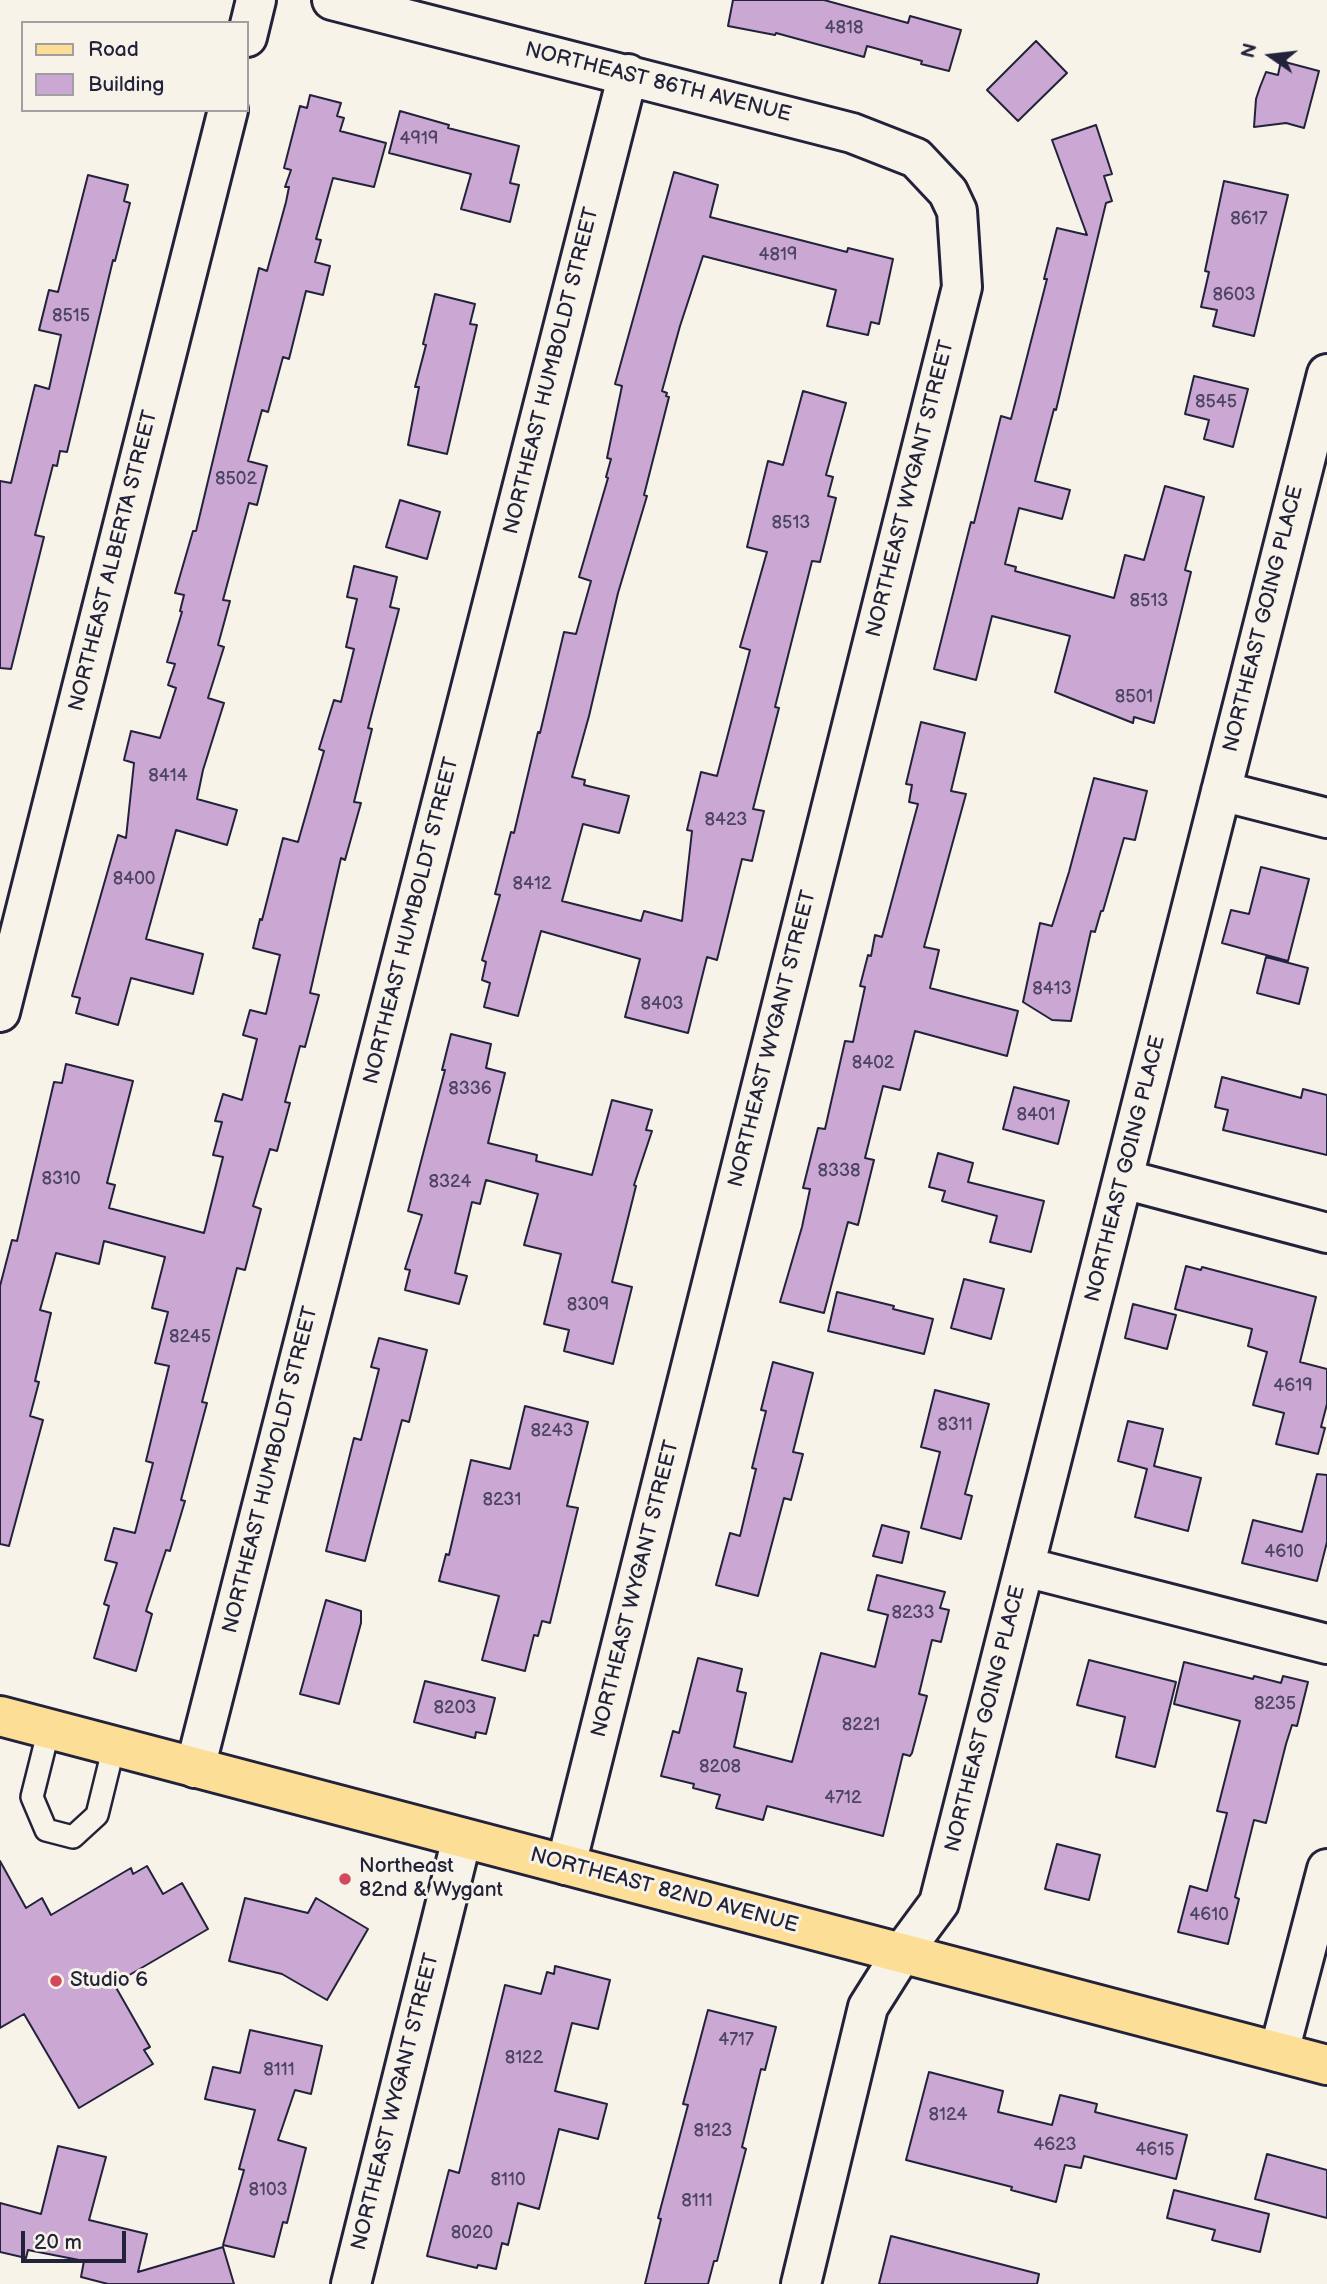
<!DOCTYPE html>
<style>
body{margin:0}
#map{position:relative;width:1327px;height:2284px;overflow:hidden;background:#f7f3e8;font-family:"Balsamiq Sans",sans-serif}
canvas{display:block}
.legend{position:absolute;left:21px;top:21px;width:228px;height:91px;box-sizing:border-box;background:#f7f3e8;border:2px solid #a29fa3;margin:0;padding:9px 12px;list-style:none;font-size:21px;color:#22223b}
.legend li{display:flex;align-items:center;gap:14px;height:35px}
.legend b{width:35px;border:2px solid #a29fa3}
.north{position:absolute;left:1236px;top:21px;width:70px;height:70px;-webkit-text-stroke:5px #f7f3e8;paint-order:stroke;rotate:284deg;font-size:19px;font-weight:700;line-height:28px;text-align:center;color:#22223b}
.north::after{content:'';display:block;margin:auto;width:24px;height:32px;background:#22223b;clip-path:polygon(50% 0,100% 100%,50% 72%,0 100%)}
.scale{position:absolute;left:21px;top:2231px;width:105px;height:32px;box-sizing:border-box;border:4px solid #22223b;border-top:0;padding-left:9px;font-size:21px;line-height:24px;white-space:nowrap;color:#22223b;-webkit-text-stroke:5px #f7f3e8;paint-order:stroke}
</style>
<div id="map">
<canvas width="1327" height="2284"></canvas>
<ul class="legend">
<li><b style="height:9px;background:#fdde96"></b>Road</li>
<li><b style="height:19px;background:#caa8d3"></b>Building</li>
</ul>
<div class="north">N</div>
<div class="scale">20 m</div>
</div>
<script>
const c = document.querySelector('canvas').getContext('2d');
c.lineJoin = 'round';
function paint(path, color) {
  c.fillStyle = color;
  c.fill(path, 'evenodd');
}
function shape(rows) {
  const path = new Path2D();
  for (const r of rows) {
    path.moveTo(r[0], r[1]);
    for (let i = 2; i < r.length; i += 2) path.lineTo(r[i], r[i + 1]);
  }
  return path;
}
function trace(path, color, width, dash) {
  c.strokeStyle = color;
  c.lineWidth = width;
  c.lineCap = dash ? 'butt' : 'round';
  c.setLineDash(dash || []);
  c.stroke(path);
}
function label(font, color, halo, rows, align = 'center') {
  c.font = font + ' "Balsamiq Sans",sans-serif';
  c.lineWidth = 6;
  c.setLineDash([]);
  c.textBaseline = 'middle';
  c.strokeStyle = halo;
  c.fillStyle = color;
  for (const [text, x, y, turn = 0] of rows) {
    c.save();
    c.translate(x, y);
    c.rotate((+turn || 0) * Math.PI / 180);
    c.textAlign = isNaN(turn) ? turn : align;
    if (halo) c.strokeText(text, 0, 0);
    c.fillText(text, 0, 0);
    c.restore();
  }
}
const building = shape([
 [733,0,824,0,908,23,910,16,961,30,949,71,921,64,922,61,867,46,864,57,776,33,775,35,728,26,733,0],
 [1036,41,1067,73,1018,121,987,90,1036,41],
 [1281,61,1319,71,1304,128,1286,123,1254,127,1256,99,1260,87,1266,72,1278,75,1281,61],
 [310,95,341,103,337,116,344,118,340,131,386,143,374,187,333,178,316,239,321,240,315,262,330,266,323,295,306,291,289,359,283,357,268,412,262,410,248,461,267,466,257,505,249,503,223,600,230,601,218,645,224,647,208,698,224,703,203,770,197,799,237,810,227,845,176,830,146,939,203,954,193,994,131,978,118,1025,76,1013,80,998,72,996,118,835,126,838,134,763,124,760,131,731,160,738,176,688,168,685,175,664,167,662,182,612,180,611,184,595,175,593,193,531,196,531,259,268,267,271,286,202,289,187,285,187,291,170,284,168,300,106,307,108,310,95],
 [400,111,449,125,448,128,519,146,510,183,519,185,510,222,461,209,471,174,389,153,400,111],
 [1096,125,1112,174,1104,176,1112,201,1106,203,1056,410,1054,409,1035,481,1070,490,1062,519,1019,508,1005,564,1016,567,1015,571,1114,598,1125,555,1144,560,1165,486,1204,497,1185,570,1191,572,1154,723,1134,717,1133,723,1055,692,1070,636,992,616,976,680,934,669,971,522,974,523,1001,416,1011,419,1047,279,1044,279,1057,228,1087,235,1052,140,1096,125],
 [674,172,718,185,710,217,847,252,848,248,893,259,879,324,871,322,868,335,827,326,836,290,703,256,680,326,662,391,667,393,666,396,669,397,644,495,647,496,618,593,589,716,572,777,585,780,584,785,629,796,619,833,583,824,562,901,641,921,644,911,682,921,692,831,687,830,701,772,717,776,750,650,740,647,767,552,747,547,768,461,783,465,803,391,846,403,826,475,833,477,828,496,836,498,820,562,812,561,775,707,779,708,753,809,764,811,752,861,742,859,717,960,707,957,688,1033,625,1017,640,959,541,931,518,1016,484,1007,490,983,482,980,486,962,482,960,500,895,495,894,511,832,514,833,538,732,540,733,564,632,576,634,591,581,579,577,608,478,606,477,611,459,607,458,622,386,615,384,674,172],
 [88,175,128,185,124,201,130,203,115,261,113,260,67,452,60,451,57,466,53,465,35,535,44,537,11,669,0,668,0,481,11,483,35,385,49,389,61,335,39,330,49,290,58,292,88,175],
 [1224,181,1288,195,1254,336,1213,326,1217,310,1201,307,1209,272,1205,271,1224,181],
 [435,294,475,304,470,324,477,325,447,454,408,445,419,387,415,387,426,345,423,344,435,294],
 [1194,376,1248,389,1233,447,1204,439,1209,420,1185,414,1194,376],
 [400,500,440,512,427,559,386,547,400,500],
 [354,566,397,577,390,607,399,609,368,728,372,729,354,802,361,803,345,860,341,858,310,993,319,995,305,1047,300,1046,285,1102,290,1103,277,1151,270,1149,253,1206,261,1209,245,1270,237,1268,202,1402,207,1403,181,1500,185,1501,170,1551,166,1550,146,1611,152,1614,136,1671,94,1658,109,1606,104,1604,117,1563,105,1560,114,1528,135,1533,153,1463,146,1461,169,1366,155,1363,168,1312,152,1308,165,1257,104,1241,99,1264,56,1253,40,1310,51,1313,35,1381,39,1382,30,1416,43,1420,9,1546,0,1544,0,1286,12,1240,17,1241,54,1082,62,1083,66,1064,133,1081,107,1183,115,1185,109,1208,204,1233,223,1157,213,1155,222,1122,215,1121,223,1094,242,1100,257,1039,243,1035,250,1010,266,1014,280,955,253,948,260,919,262,920,283,838,298,842,324,751,319,749,334,700,341,702,354,649,346,647,357,599,347,597,354,566],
 [921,722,965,733,951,791,966,794,924,947,939,950,930,988,1018,1011,1007,1056,915,1031,900,1090,883,1086,865,1158,874,1160,858,1225,848,1222,824,1313,780,1302,802,1227,810,1189,803,1188,818,1128,825,1129,845,1041,853,1042,865,987,860,986,868,955,871,956,875,935,882,937,918,804,909,802,912,785,906,784,921,722],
 [1094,778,1147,791,1135,840,1124,838,1103,911,1101,911,1095,932,1091,931,1071,1021,1052,1020,1023,1002,1040,923,1052,926,1069,872,1094,778],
 [1261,867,1309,879,1288,961,1222,943,1231,910,1249,914,1261,867],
 [1266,957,1308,968,1299,1004,1257,993,1266,957],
 [451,1034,491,1044,486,1068,505,1073,488,1143,537,1155,536,1161,592,1175,612,1100,652,1110,646,1130,652,1131,634,1185,636,1186,612,1282,632,1287,613,1364,564,1351,569,1330,544,1324,561,1254,524,1245,538,1194,486,1180,480,1204,472,1202,455,1273,467,1276,459,1304,405,1290,410,1270,405,1269,422,1215,408,1211,445,1070,442,1070,451,1034],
 [1222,1077,1301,1098,1303,1089,1327,1095,1327,1155,1223,1130,1228,1110,1215,1107,1222,1077],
 [1014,1087,1069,1101,1058,1144,1003,1129,1014,1087],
 [938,1153,973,1163,968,1182,1044,1201,1031,1252,990,1242,997,1216,942,1201,945,1191,929,1187,938,1153],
 [1186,1266,1201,1270,1202,1267,1316,1297,1300,1362,1327,1369,1327,1404,1321,1427,1325,1428,1318,1454,1276,1444,1284,1413,1253,1405,1267,1352,1248,1346,1252,1329,1175,1309,1186,1266],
 [964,1279,1004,1289,991,1339,951,1328,964,1279],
 [837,1292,894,1306,893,1309,933,1319,924,1354,828,1331,837,1292],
 [1133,1304,1176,1315,1167,1349,1125,1338,1133,1304],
 [379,1338,427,1350,409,1422,402,1420,365,1561,326,1551,354,1438,361,1440,379,1369,371,1367,379,1338],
 [773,1362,813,1373,793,1452,803,1454,791,1500,784,1498,758,1596,716,1585,730,1533,740,1536,756,1469,752,1468,766,1411,761,1410,773,1362],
 [935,1390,989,1404,965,1494,972,1496,961,1539,921,1528,940,1452,921,1447,935,1390],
 [525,1406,588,1422,567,1506,578,1508,550,1623,542,1621,538,1636,534,1635,525,1671,482,1660,499,1596,439,1581,446,1554,449,1555,471,1460,510,1469,525,1406],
 [1128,1421,1163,1429,1154,1466,1201,1478,1188,1531,1135,1517,1147,1469,1118,1461,1128,1421],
 [1317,1474,1327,1475,1327,1542,1317,1581,1242,1563,1253,1520,1302,1532,1317,1474],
 [882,1525,909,1532,902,1563,873,1556,882,1525],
 [877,1575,945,1592,940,1608,949,1610,941,1642,932,1640,919,1694,927,1696,912,1753,910,1756,903,1754,883,1836,767,1806,763,1820,716,1808,720,1795,693,1788,694,1784,661,1776,673,1731,679,1733,698,1658,742,1669,737,1691,746,1693,734,1747,792,1762,821,1653,875,1667,888,1615,868,1610,877,1575],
 [326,1600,361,1611,361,1623,339,1704,300,1694,326,1600],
 [1089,1660,1176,1682,1155,1767,1116,1757,1125,1717,1077,1705,1089,1660],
 [1184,1662,1253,1679,1254,1676,1281,1683,1283,1676,1308,1682,1297,1726,1292,1725,1286,1744,1266,1823,1254,1820,1235,1897,1239,1899,1228,1944,1178,1932,1190,1886,1207,1891,1227,1813,1217,1811,1240,1721,1174,1704,1184,1662],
 [425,1681,495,1698,486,1734,476,1732,475,1738,414,1722,425,1681],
 [1057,1844,1100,1855,1089,1900,1045,1889,1057,1844],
 [0,1861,26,1908,42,1898,51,1915,131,1868,133,1874,147,1866,163,1894,182,1883,208,1929,114,1984,150,2047,144,2050,153,2064,79,2108,24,2014,0,2028,0,1861],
 [245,1898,308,1913,316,1898,368,1929,327,2000,282,1974,229,1961,245,1898],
 [555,1966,610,1980,598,2029,572,2023,555,2091,607,2104,598,2139,559,2129,539,2209,518,2203,508,2245,502,2243,496,2269,478,2265,477,2268,427,2256,449,2170,459,2173,505,1985,541,1994,547,1972,554,1974,555,1966],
 [708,2010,776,2027,765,2070,761,2069,742,2147,746,2149,717,2261,714,2261,708,2284,645,2284,661,2219,658,2218,688,2105,683,2104,708,2010],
 [250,2030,322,2046,311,2094,295,2090,278,2140,306,2148,287,2223,283,2222,274,2257,223,2245,244,2170,239,2169,255,2110,205,2099,213,2067,240,2073,250,2030],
 [929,2072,1003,2091,998,2112,1052,2125,1060,2095,1097,2104,1095,2112,1187,2135,1176,2179,1084,2156,1081,2168,1065,2165,1056,2202,1011,2190,1012,2187,906,2160,929,2072],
 [58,2146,106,2157,89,2220,147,2234,138,2272,223,2247,234,2284,108,2284,81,2277,84,2261,28,2250,26,2258,0,2252,0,2203,41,2214,58,2146],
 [1267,2154,1327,2170,1327,2218,1255,2199,1267,2154],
 [1174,2190,1269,2214,1260,2252,1212,2240,1215,2230,1167,2218,1174,2190],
 [891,2236,1039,2274,1037,2284,879,2284,891,2236]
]);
paint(building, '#caa8d3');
trace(building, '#22223b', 2);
const lane = shape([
 [49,1729,32,1797,46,1830,73,1837,97,1815,114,1746]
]);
const street = shape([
 [332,0,852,133,916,158,948,192,957,211,962,287,566,1865],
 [247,37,256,0],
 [1221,791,1327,818],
 [0,1012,228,110],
 [1123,1179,1327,1233],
 [1025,1567,1327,1644],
 [195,1768,628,74],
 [1279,2052,1327,1869],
 [351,2284,462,1838],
 [801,2284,868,2007,902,1953,939,1903,1327,374]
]);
const primary = shape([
 [0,1716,1327,2065]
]);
trace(lane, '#22223b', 26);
trace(street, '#22223b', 44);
trace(primary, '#22223b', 44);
trace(lane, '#f7f3e8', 21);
trace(street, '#f7f3e8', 38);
trace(primary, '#fdde96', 38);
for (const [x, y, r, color] of [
 [345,1879,7,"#d1495b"],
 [56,1981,7,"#d1495b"]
]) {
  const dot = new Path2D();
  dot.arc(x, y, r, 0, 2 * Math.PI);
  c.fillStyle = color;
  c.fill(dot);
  trace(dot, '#f7f3e8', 2.5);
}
label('18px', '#4c4461', null, [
 ["4818",844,28],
 ["4919",419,139],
 ["8617",1249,219],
 ["4819",778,255],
 ["8603",1234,295],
 ["8515",71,316],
 ["8545",1216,402],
 ["8502",236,479],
 ["8513",791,523],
 ["8513",1149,601],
 ["8501",1134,697],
 ["8414",168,776],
 ["8423",726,820],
 ["8400",134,879],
 ["8412",532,884],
 ["8413",1052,989],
 ["8403",662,1004],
 ["8402",873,1063],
 ["8336",470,1089],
 ["8401",1036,1115],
 ["8338",839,1171],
 ["8310",61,1179],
 ["8324",450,1182],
 ["8309",588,1305],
 ["8245",190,1337],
 ["4619",1293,1386],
 ["8311",955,1425],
 ["8243",552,1431],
 ["8231",502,1500],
 ["4610",1284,1552],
 ["8233",913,1613],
 ["8235",1275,1704],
 ["8203",455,1708],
 ["8221",861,1725],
 ["8208",720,1767],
 ["4712",843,1798],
 ["4610",1209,1915],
 ["4717",736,2040],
 ["8122",524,2058],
 ["8111",279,2070],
 ["8124",948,2115],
 ["8123",713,2131],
 ["4623",1055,2145],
 ["4615",1155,2150],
 ["8110",508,2180],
 ["8103",268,2190],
 ["8111",697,2201],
 ["8020",472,2233]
]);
label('21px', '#22223b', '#f7f3e8', [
 ["NORTHEAST 86TH AVENUE",658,83,14],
 ["NORTHEAST HUMBOLDT STREET",552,371,-76],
 ["NORTHEAST WYGANT STREET",911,489,-76],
 ["NORTHEAST ALBERTA STREET",114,561,-76],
 ["NORTHEAST GOING PLACE",1264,619,-76],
 ["NORTHEAST HUMBOLDT STREET",412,921,-76],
 ["NORTHEAST WYGANT STREET",773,1039,-76],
 ["NORTHEAST GOING PLACE",1126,1169,-76],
 ["NORTHEAST HUMBOLDT STREET",271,1470,-76],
 ["NORTHEAST WYGANT STREET",636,1589,-76],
 ["NORTHEAST GOING PLACE",986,1719,-76],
 ["NORTHEAST 82ND AVENUE",664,1891,15],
 ["NORTHEAST WYGANT STREET",396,2102,-76]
]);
label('21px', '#22223b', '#f7f3e8', [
 ["Northeast",359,1867],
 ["82nd & Wygant",359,1891],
 ["Studio 6",70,1981]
], 'left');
</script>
